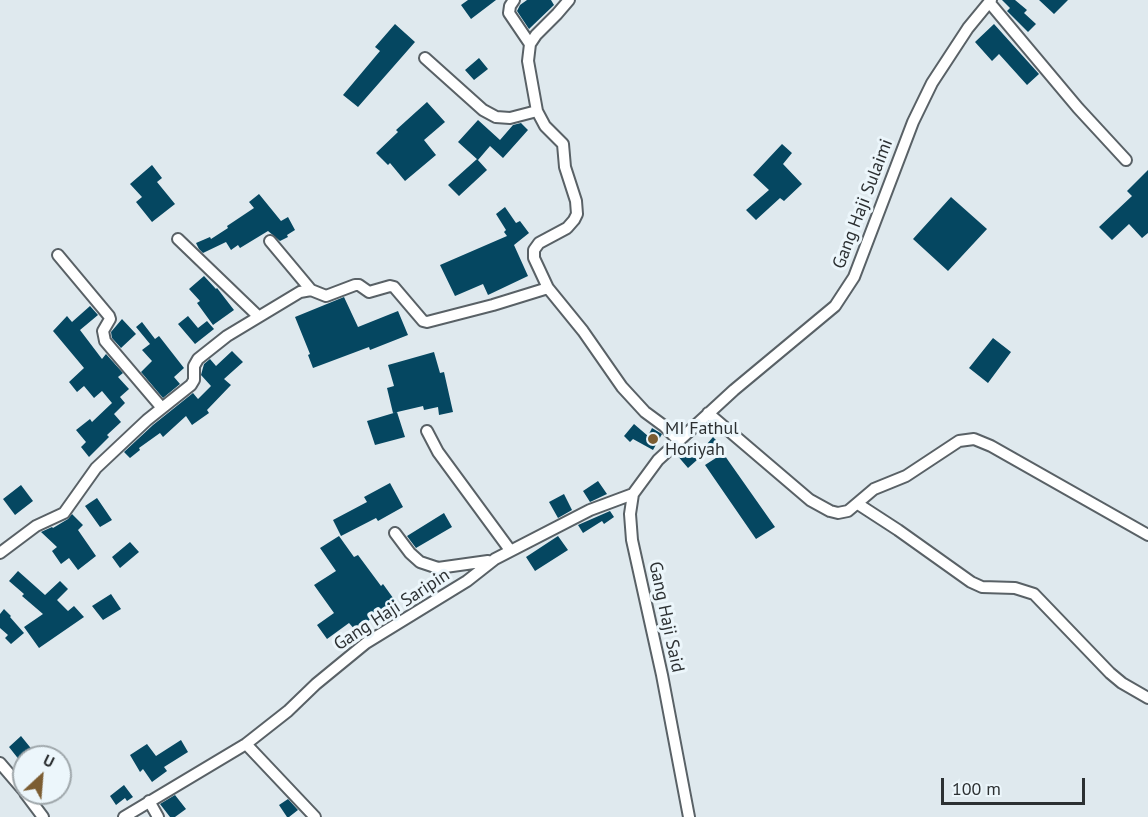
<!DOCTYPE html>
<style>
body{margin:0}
#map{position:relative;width:1148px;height:817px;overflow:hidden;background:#dfe9ee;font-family:"PT Sans",sans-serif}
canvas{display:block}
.north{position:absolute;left:12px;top:745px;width:60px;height:60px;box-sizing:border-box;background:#ecf6fb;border:2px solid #9fa7ab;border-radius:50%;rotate:26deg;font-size:16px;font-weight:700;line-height:24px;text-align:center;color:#2c3032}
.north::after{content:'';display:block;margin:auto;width:21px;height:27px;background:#7c5d32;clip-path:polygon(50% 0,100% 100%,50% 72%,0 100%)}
.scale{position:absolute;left:941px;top:778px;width:144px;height:27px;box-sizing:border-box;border:3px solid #2c3032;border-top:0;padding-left:8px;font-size:18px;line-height:21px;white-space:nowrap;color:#2c3032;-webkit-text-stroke:4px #ecf6fb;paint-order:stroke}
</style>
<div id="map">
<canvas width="1148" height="817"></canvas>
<div class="north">U</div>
<div class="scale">100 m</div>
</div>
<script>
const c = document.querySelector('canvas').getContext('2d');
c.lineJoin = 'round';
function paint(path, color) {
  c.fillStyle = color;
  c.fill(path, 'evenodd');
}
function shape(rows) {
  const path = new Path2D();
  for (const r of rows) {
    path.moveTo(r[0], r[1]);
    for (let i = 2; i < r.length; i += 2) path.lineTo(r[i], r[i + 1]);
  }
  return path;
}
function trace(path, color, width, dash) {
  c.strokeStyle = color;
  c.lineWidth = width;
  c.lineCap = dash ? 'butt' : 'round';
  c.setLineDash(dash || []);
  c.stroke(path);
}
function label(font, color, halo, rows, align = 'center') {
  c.font = font + ' "PT Sans",sans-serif';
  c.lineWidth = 6;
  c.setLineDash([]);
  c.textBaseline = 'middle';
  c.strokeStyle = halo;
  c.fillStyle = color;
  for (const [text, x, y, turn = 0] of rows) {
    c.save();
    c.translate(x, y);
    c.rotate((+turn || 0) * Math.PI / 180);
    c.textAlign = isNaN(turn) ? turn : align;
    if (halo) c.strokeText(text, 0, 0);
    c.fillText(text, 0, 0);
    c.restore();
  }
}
paint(shape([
 [468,0,496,0,471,19,461,5],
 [527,0,551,0,554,5,529,29,517,11,520,5],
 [1002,0,1015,0,1027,10,1024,13,1036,24,1028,32,1007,11,1010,8],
 [1039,0,1068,0,1054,14],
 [395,24,415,42,358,107,343,95,380,51,375,47],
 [994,24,1039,74,1027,85,999,54,992,61,975,42],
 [479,58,488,69,474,80,465,70],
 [427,102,445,122,424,140,436,155,405,181,390,163,388,165,376,153,398,132,396,130],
 [478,120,500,140,513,125,521,123,528,130,503,158,490,146,478,160,458,142],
 [782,144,792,153,783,164,802,184,784,201,780,198,756,220,746,210,769,190,753,175],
 [477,159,487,170,459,196,448,185],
 [152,165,162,178,157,182,175,204,152,222,136,202,142,197,130,184],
 [1148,170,1148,233,1142,238,1129,224,1112,240,1099,227,1132,196,1127,191],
 [259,194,281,221,288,217,295,230,287,235,288,237,280,241,268,231,240,248,238,245,231,250,226,242,203,253,199,249,196,243,210,237,211,239,228,228,227,226,254,208,249,202],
 [951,197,987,229,948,271,913,239],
 [505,207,516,223,520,221,529,233,514,245,528,276,488,295,483,284,455,296,440,265,507,236,504,232,506,230,496,214],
 [204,276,216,289,217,288,234,310,213,325,197,303,200,301,189,289],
 [344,297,358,327,398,311,408,335,370,350,369,347,313,368,308,355,310,354,295,317],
 [90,306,98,315,80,330,102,359,106,354,123,373,118,377,129,389,120,397,125,403,114,414,121,422,107,435,109,437,89,457,81,447,86,442,76,430,90,419,92,422,112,403,102,391,94,398,84,386,77,392,69,382,84,368,53,331,67,316,72,322],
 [188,316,198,328,207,321,214,329,195,344,178,324],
 [122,319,136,334,121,348,112,338,111,332],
 [142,322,155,339,159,336,184,368,174,377,180,384,163,398,141,372,152,361,142,350,150,344,136,327],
 [993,338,1011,352,988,383,969,368],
 [232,351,243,362,224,379,231,385,207,410,209,413,192,425,186,416,163,437,160,433,139,448,140,450,130,458,124,452,153,425,193,393,198,399,211,386,201,375,204,364,210,359,216,366],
 [434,352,440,373,444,372,453,412,439,415,438,407,424,410,423,406,393,413,387,388,394,386,388,365],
 [397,412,405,437,375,445,367,421],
 [634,424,648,436,652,428,662,434,653,450,633,439,630,442,624,436],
 [713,437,720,444,718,446,775,527,756,539,705,465,719,456,707,444],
 [685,446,697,460,688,468,676,454],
 [598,481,607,494,590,502,583,491],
 [390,483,403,507,378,521,376,518,341,536,333,520,367,502,364,497],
 [21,485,33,501,15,515,3,499],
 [564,494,572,510,558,518,549,502],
 [97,498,112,520,100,527,85,506],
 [610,511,614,517,604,524,602,521,583,533,578,525],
 [444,513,452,527,416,548,407,536],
 [72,514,83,525,78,530,96,556,78,570,69,558,61,564,52,551,57,547,41,532,52,527,53,528,68,519],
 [339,536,354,557,358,555,381,586,383,584,396,602,375,618,374,616,356,631,349,623,327,639,317,625,334,613,314,585,336,571,320,548],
 [558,536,568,550,535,571,526,557],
 [130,542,139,552,120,568,112,557],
 [18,571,45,595,60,581,68,589,57,600,68,611,74,606,84,617,39,648,24,627,43,614,22,596,24,594,9,581],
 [111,594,121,609,103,620,92,606],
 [4,609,11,616,10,617,24,633,11,644,5,638,8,635,0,628,0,614],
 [21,736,38,757,24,757,24,766,9,747],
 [181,740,188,752,164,767,167,771,152,782,143,769,140,772,130,755,147,744,156,756],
 [124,785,133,797,127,801,125,798,116,805,110,796],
 [175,795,186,809,175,817,170,817,160,804],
 [288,799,298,810,289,817,287,817,279,805]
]), '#054761');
const minor = shape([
 [514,0,510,6,509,13,530,44],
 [569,0,557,14,536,35,530,44,528,61,537,111,545,126,563,144,565,167,576,201,577,214,574,220,567,228,539,243,534,250,534,258,548,288,583,331,622,387,645,412,664,426,679,441],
 [989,2,1078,108,1126,160],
 [425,58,483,110,496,117,510,118,537,111],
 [178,239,258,316],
 [270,241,311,290],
 [58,255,109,316,110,319,103,331,105,341,162,408],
 [708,413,810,500,830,511,838,513,848,511,874,489,906,476,959,441,974,439,991,446,1148,535],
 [427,431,438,452,510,550],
 [858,504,898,530,971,582,982,587,1015,588,1034,594,1110,673,1122,683,1148,698],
 [395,533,410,553,420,562,438,568,488,561],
 [0,553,36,526,64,513,96,468,147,420,191,385,194,380,194,366,198,359,227,336,300,292,311,290,326,296,355,285,359,285,369,292,390,286,394,287,423,321,427,322,493,305,548,288],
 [246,744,315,817],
 [0,763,24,791],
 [25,793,43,817],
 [149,801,158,817],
 [124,817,246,744,288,711,316,684,366,643,467,581,495,559,590,510,633,494],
 [689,817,662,675,632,540,630,514,633,494,658,460,734,390,835,306,854,277,913,122,932,83,968,28,991,0]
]);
trace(minor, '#596166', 14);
trace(minor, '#fff', 10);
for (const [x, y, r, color] of [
 [653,439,6,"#7c5d32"]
]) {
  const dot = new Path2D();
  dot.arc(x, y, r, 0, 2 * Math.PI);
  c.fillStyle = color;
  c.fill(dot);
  trace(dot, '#ecf6fb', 2);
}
label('18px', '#2c3032', '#ecf6fb', [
 ["Gang Haji Sulaimi",863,204,-69],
 ["Gang Haji Saripin",392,610,-33],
 ["Gang Haji Said",666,617,78]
]);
label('18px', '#2c3032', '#ecf6fb', [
 ["MI Fathul",665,429],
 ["Horiyah",665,450]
], 'left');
</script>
